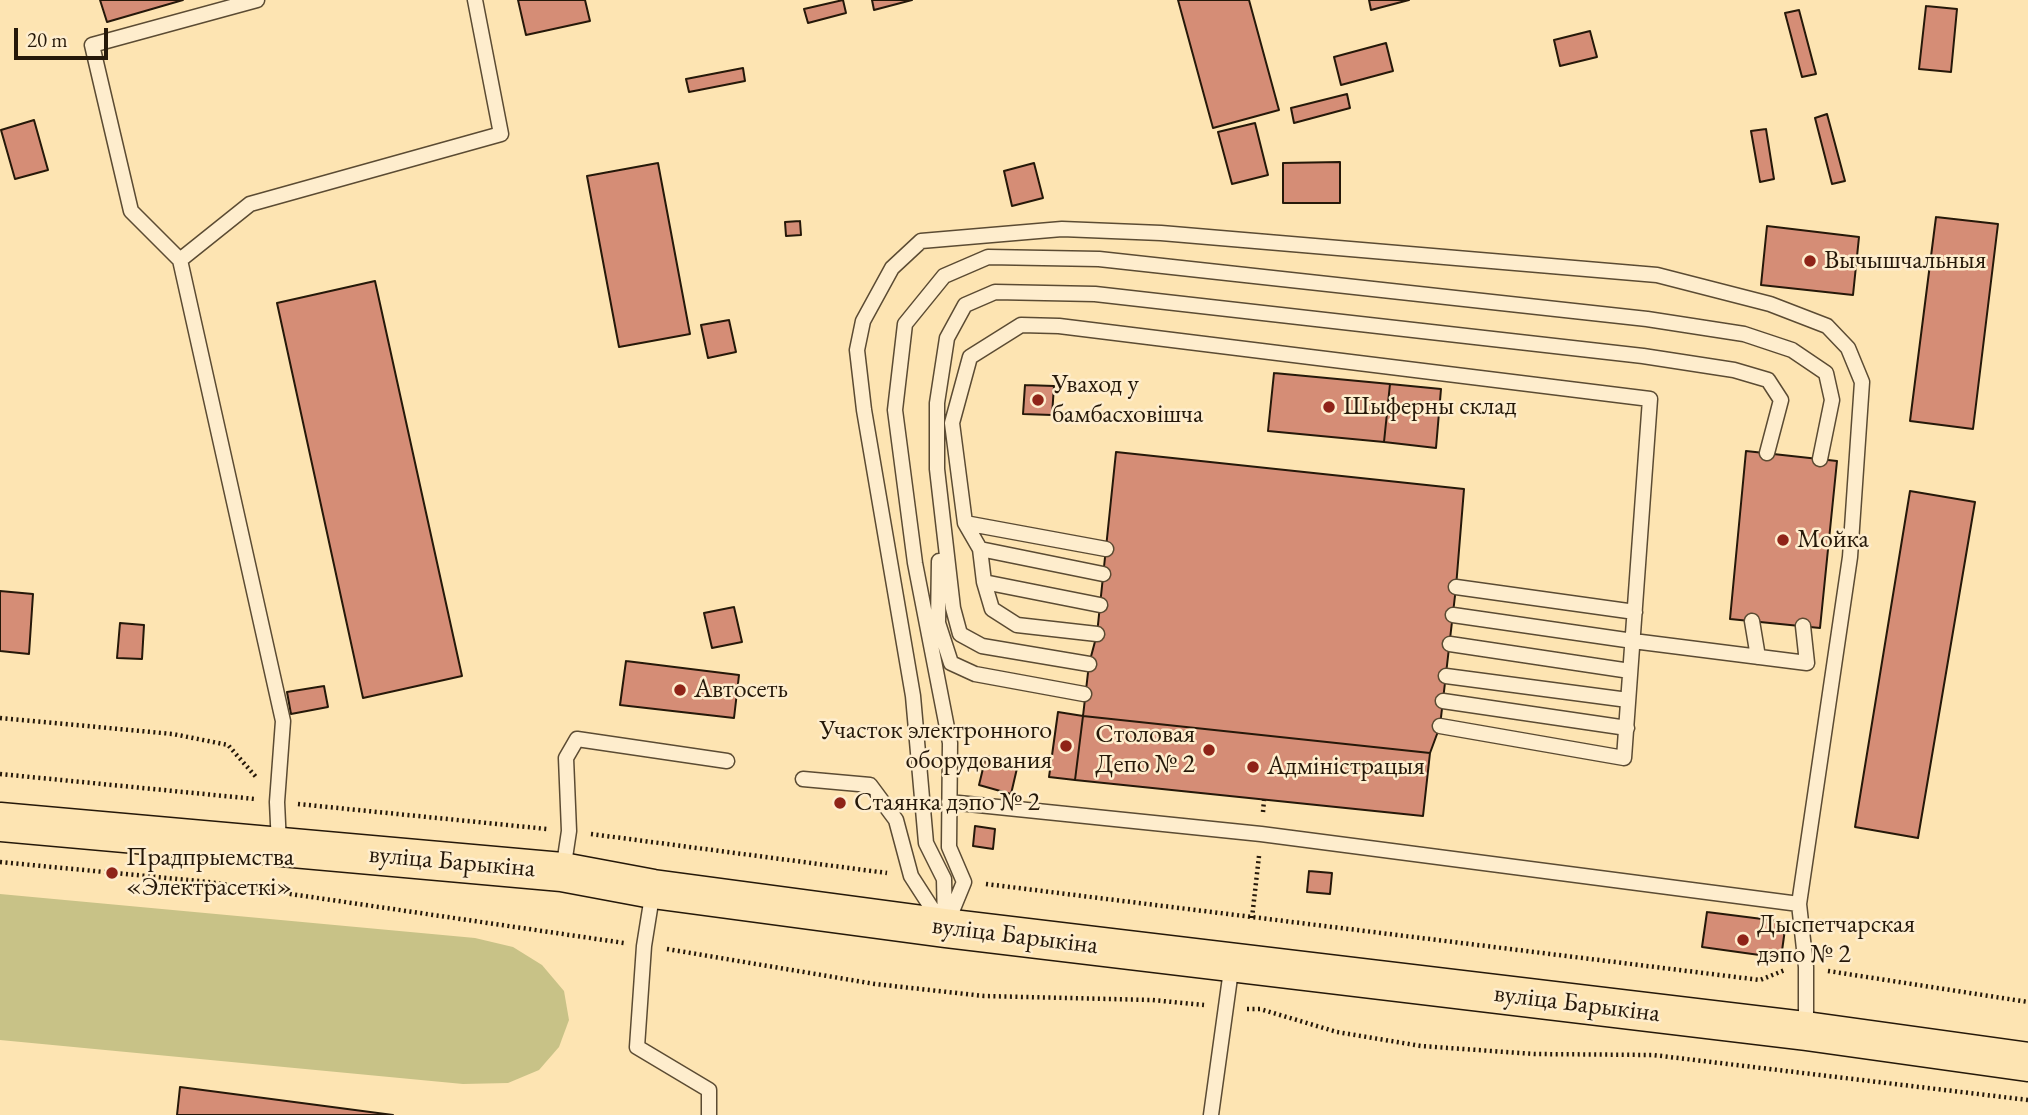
<!DOCTYPE html>
<meta charset="utf-8">
<style>
body{margin:0}
#map{position:relative;width:2028px;height:1115px;overflow:hidden;background:#fde4b2;font-family:"EB Garamond",serif}
canvas{display:block}
.scale{position:absolute;left:14px;top:28px;width:94px;height:32px;box-sizing:border-box;border:4px solid #251809;border-top:0;padding-left:9px;font-size:21px;line-height:24px;white-space:nowrap;color:#251809;-webkit-text-stroke:5px #feedcd;paint-order:stroke}
</style>
<div id="map">
<canvas width="2028" height="1115"></canvas>
<div class="scale">20 m</div>
</div>
<script>
const c = document.querySelector('canvas').getContext('2d');
c.lineJoin = 'round';
function paint(path, color) {
  c.fillStyle = color;
  c.fill(path, 'evenodd');
}
function shape(rows) {
  const path = new Path2D();
  for (const r of rows) {
    path.moveTo(r[0], r[1]);
    for (let i = 2; i < r.length; i += 2) path.lineTo(r[i], r[i + 1]);
  }
  return path;
}
function trace(path, color, width, dash) {
  c.strokeStyle = color;
  c.lineWidth = width;
  c.lineCap = dash ? 'butt' : 'round';
  c.setLineDash(dash || []);
  c.stroke(path);
}
function label(font, color, halo, rows, align = 'center') {
  c.font = font + ' "EB Garamond",serif';
  c.lineWidth = 5;
  c.setLineDash([]);
  c.textBaseline = 'middle';
  c.strokeStyle = halo;
  c.fillStyle = color;
  for (const [text, x, y, turn = 0] of rows) {
    c.save();
    c.translate(x, y);
    c.rotate((+turn || 0) * Math.PI / 180);
    c.textAlign = isNaN(turn) ? turn : align;
    if (halo) c.strokeText(text, 0, 0);
    c.fillText(text, 0, 0);
    c.restore();
  }
}
paint(shape([
 [0,894,475,938,513,947,542,965,564,991,569,1020,559,1047,539,1070,508,1083,463,1084,0,1040]
]), '#c8c287');
const building = shape([
 [100,0,183,0,107,22,100,0],
 [518,0,585,0,590,21,526,35,518,0],
 [843,0,846,13,808,23,804,9,843,0],
 [872,0,912,0,874,10,872,0],
 [1178,0,1249,0,1279,110,1213,128,1178,0],
 [1369,0,1409,0,1371,10,1369,0],
 [1926,6,1957,9,1951,72,1919,69,1926,6],
 [1799,10,1816,74,1802,77,1785,13,1799,10],
 [1590,31,1597,57,1560,66,1554,40,1590,31],
 [1386,43,1393,71,1341,85,1334,57,1386,43],
 [743,68,745,81,689,92,686,79,743,68],
 [1347,94,1350,108,1294,123,1291,108,1347,94],
 [1827,114,1845,181,1832,184,1815,118,1827,114],
 [34,120,48,170,15,179,1,130,34,120],
 [1255,123,1268,175,1232,184,1218,132,1255,123],
 [1766,129,1774,179,1760,182,1751,131,1766,129],
 [1340,162,1340,203,1283,203,1283,163,1340,162],
 [658,163,690,334,619,347,587,176,658,163],
 [1034,163,1043,198,1012,206,1004,171,1034,163],
 [1936,217,1998,224,1973,429,1910,421,1936,217],
 [800,221,801,235,786,236,785,222,800,221],
 [1767,226,1859,237,1853,295,1761,285,1767,226],
 [375,281,462,676,363,698,277,303,375,281],
 [729,320,736,352,708,358,701,325,729,320],
 [1274,373,1390,384,1384,442,1268,431,1274,373],
 [1390,384,1441,389,1436,448,1384,442,1390,384],
 [1025,385,1054,386,1052,415,1023,414,1025,385],
 [1746,451,1837,461,1820,628,1730,619,1746,451],
 [1116,452,1464,489,1456,587,1440,726,1430,753,1083,716,1089,664,1097,634,1116,452],
 [1910,491,1975,502,1918,838,1855,827,1910,491],
 [0,591,33,594,29,654,0,651,0,591],
 [734,607,742,642,712,648,704,613,734,607],
 [120,623,144,625,142,659,117,658,120,623],
 [626,661,739,675,734,718,620,705,626,661],
 [324,686,328,707,291,714,287,692,324,686],
 [1058,712,1083,716,1075,780,1049,777,1058,712],
 [1083,716,1430,753,1423,816,1075,780,1083,716],
 [986,756,1018,764,1011,794,979,785,986,756],
 [975,826,995,829,993,849,973,846,975,826],
 [1309,871,1332,873,1330,894,1307,892,1309,871],
 [1707,912,1786,922,1781,958,1702,947,1707,912],
 [180,1087,393,1115,177,1115,180,1087]
]);
paint(building, '#d58d76');
trace(building, '#251809', 2);
const service = shape([
 [257,0,92,45,131,211,180,260,283,721,277,802,279,845],
 [180,260,250,204,501,134,475,0],
 [965,523,1106,549],
 [980,549,1103,574],
 [939,561,938,623,951,663,975,674,1084,694],
 [984,582,1100,605],
 [1456,587,1635,612],
 [1453,615,1633,641,1807,663,1803,626],
 [1752,621,1758,657],
 [1097,634,1017,625,992,609,984,582,980,549,965,523,952,423,970,357,1021,325,1059,326,1650,399,1624,758,1440,726],
 [1450,644,1630,671],
 [1089,664,982,646,960,634,953,608,937,469,937,403,947,338,965,305,995,292,1095,294,1643,356,1734,370,1768,380,1781,400,1767,453],
 [1446,676,1628,700],
 [1443,701,1627,728],
 [803,779,870,785,896,820,911,876,940,921],
 [949,802,1261,834,1799,904],
 [563,871,569,831,566,758,577,739,727,761],
 [653,890,644,946,637,1047,709,1090,709,1115],
 [948,921,964,882,949,847,950,743,915,563,895,410,905,324,944,276,988,257,1099,259,1647,319,1744,334,1792,350,1826,373,1832,400,1820,459],
 [945,925,944,879,926,843,913,696,864,410,857,350,863,321,892,268,921,241,1062,229,1161,233,1657,275,1770,304,1827,326,1848,348,1862,382,1850,557,1799,904,1806,967,1806,1030],
 [1211,1115,1232,963]
]);
const primary = shape([
 [0,822,562,872,653,889,945,928,1806,1031,2028,1062]
]);
trace(service, '#5b4b33', 17);
trace(primary, '#251809', 41);
trace(shape([
 [0,718,173,734,228,745,256,777],
 [0,774,255,799],
 [298,804,547,829],
 [1263,812,1264,800],
 [591,834,887,873],
 [0,862,209,882,624,943],
 [986,884,1760,980,1785,970],
 [1252,918,1259,856],
 [667,949,875,984,984,996,1152,1000,1204,1005],
 [1828,971,2028,1002],
 [1247,1009,1260,1009,1337,1032,1421,1046,1534,1054,1653,1055,2028,1100]
]), '#251809', 4.5, [2, 3.5]);
trace(service, '#feedcd', 14);
trace(primary, '#fde4b2', 38);
for (const [x, y, r, color] of [
 [1810,261,7,"#8f2418"],
 [1038,400,7,"#8f2418"],
 [1329,407,7,"#8f2418"],
 [1783,540,7,"#8f2418"],
 [680,690,7,"#8f2418"],
 [1066,746,7,"#8f2418"],
 [1209,750,7,"#8f2418"],
 [1253,767,7,"#8f2418"],
 [840,803,7,"#8f2418"],
 [112,873,7,"#8f2418"],
 [1743,940,7,"#8f2418"]
]) {
  const dot = new Path2D();
  dot.arc(x, y, r, 0, 2 * Math.PI);
  c.fillStyle = color;
  c.fill(dot);
  trace(dot, '#feedcd', 2.5);
}
label('26px', '#251809', '#feedcd', [
 ["Вычышчальныя",1824,261],
 ["Уваход у",1052,385],
 ["бамбасховішча",1052,415],
 ["Шыферны склад",1343,407],
 ["Мойка",1797,540],
 ["Автосеть",694,690],
 ["Участок электронного",1052,731,"right"],
 ["оборудования",1052,761,"right"],
 ["Столовая",1195,735,"right"],
 ["Депо № 2",1195,765,"right"],
 ["Адміністрацыя",1267,767],
 ["Стаянка дэпо № 2",854,803],
 ["Прадпрыемства",126,858],
 ["«Электрасеткі»",126,888],
 ["Дыспетчарская",1757,925],
 ["дэпо № 2",1757,955]
], 'left');
label('26px', '#251809', '#feedcd', [
 ["вуліца Барыкіна",452,862,5],
 ["вуліца Барыкіна",1015,936,7],
 ["вуліца Барыкіна",1577,1004,7]
]);
</script>
